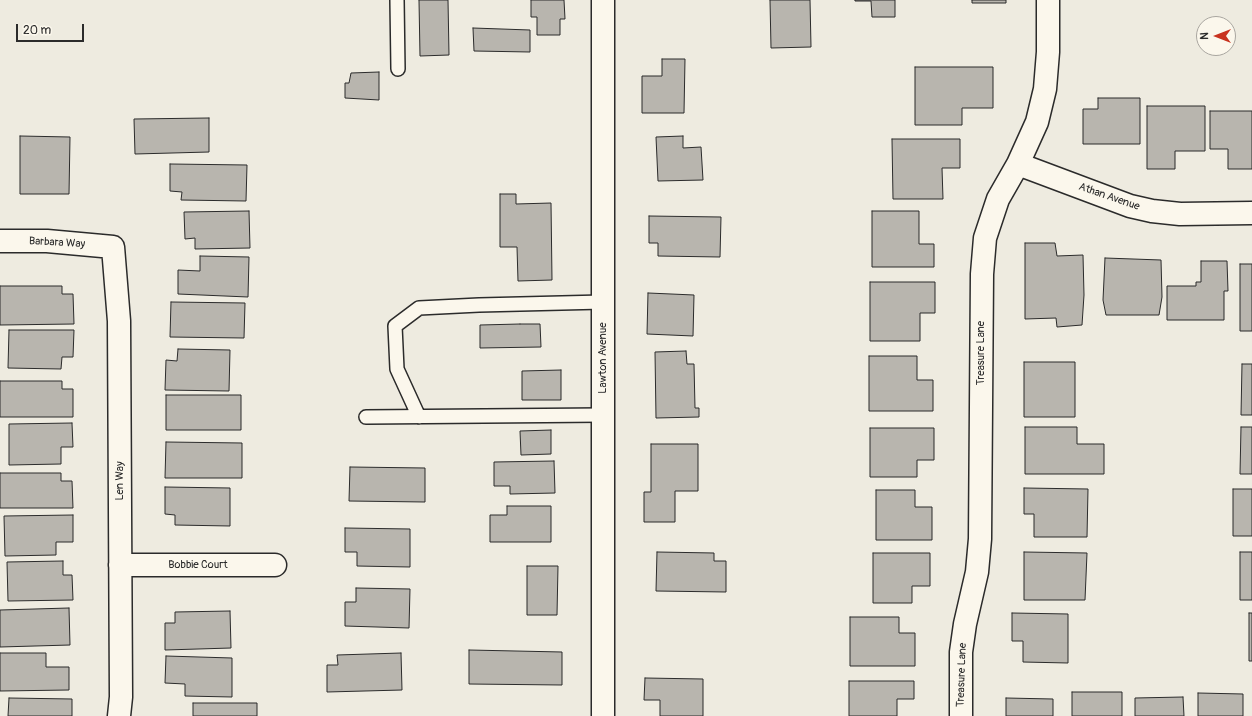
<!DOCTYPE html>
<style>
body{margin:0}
#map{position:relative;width:1252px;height:716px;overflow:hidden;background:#eeebe0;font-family:Pangolin,sans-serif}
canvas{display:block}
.north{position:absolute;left:1196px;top:16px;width:40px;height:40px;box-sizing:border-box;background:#fbf7ec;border:1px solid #a8a59f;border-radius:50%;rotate:270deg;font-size:11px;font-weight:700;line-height:16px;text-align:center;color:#2b2b2b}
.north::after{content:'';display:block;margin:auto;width:14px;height:18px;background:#c8321e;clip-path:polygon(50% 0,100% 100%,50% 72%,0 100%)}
.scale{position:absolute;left:16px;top:24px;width:68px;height:18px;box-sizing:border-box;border:2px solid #2b2b2b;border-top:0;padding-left:5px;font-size:12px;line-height:14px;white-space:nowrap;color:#2b2b2b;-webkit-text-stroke:3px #fbf7ec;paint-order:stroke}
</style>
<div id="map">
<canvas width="1252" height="716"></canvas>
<div class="north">N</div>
<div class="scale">20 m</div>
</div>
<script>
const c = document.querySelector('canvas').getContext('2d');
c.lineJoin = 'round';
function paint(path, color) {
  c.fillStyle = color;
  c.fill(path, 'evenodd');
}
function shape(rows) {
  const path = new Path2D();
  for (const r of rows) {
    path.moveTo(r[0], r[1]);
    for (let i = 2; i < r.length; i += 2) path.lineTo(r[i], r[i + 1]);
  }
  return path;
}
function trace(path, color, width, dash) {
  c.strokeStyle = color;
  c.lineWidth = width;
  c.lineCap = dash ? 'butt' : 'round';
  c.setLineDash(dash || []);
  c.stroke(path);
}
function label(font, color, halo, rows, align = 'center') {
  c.font = font + ' Pangolin,sans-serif';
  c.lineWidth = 3;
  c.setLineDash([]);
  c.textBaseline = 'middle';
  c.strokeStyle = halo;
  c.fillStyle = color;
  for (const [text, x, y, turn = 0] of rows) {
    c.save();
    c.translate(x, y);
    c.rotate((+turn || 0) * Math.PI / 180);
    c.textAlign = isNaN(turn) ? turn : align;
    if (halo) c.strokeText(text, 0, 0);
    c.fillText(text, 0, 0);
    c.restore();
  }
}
const building = shape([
 [419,0,448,0,449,55,420,56,419,0],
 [531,0,564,0,565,19,560,19,560,35,537,35,537,17,531,17,531,0],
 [770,0,810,0,811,47,771,48,770,0],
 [855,0,895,0,895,17,872,17,871,1,855,1,855,0],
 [972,0,1006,0,1006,3,972,3,972,0],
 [473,28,530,30,530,52,474,51,473,28],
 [662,59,685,59,684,113,642,113,642,76,662,76,662,59],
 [915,67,993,67,993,108,962,108,962,125,915,125,915,67],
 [379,72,379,100,345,98,345,83,349,83,351,73,379,72],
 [1098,98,1140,98,1140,144,1083,144,1083,109,1098,109,1098,98],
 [1147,106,1205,106,1205,151,1175,151,1175,169,1147,169,1147,106],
 [1210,111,1252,111,1252,169,1228,169,1228,149,1210,149,1210,111],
 [209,118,209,152,135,154,134,119,209,118],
 [20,136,70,137,69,194,20,194,20,136],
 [683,136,683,148,701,147,703,180,658,181,656,137,683,136],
 [892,139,960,139,960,168,942,168,943,199,893,199,892,139],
 [170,164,247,165,246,201,181,200,182,192,170,191,170,164],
 [500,194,516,194,516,204,551,203,552,280,518,281,517,247,500,247,500,194],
 [249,211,250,248,195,249,195,238,185,239,184,212,249,211],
 [872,211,919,211,919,244,934,244,934,267,872,267,872,211],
 [649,216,721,217,720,257,658,256,658,243,649,243,649,216],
 [1025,243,1055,243,1057,256,1083,255,1084,295,1082,325,1057,327,1056,318,1025,319,1025,243],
 [200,256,249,257,248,297,178,294,178,270,200,271,200,256],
 [1105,258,1161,260,1162,297,1159,315,1106,315,1103,300,1105,258],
 [1201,261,1227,261,1228,291,1224,291,1224,320,1167,320,1167,286,1196,286,1196,282,1201,282,1201,261],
 [1240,264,1252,264,1252,331,1240,331,1240,264],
 [870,282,935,282,935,313,920,313,920,341,870,341,870,282],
 [0,286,62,286,62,294,73,294,74,324,0,325,0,286],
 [648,293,694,295,693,336,647,334,648,293],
 [171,302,245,303,244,338,170,337,171,302],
 [520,324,540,324,541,347,480,348,480,325,520,324],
 [9,330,74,330,73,357,62,357,61,369,8,368,9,330],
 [178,349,230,350,229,391,165,390,166,360,177,361,178,349],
 [686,351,687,364,694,364,695,408,699,408,699,417,656,418,655,352,686,351],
 [869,356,917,356,917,380,933,380,933,411,869,411,869,356],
 [1024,362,1075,362,1075,417,1024,417,1024,362],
 [1242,364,1252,364,1252,415,1241,415,1242,364],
 [561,370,561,400,522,400,522,371,561,370],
 [0,381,62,381,62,389,73,389,73,417,0,417,0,381],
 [166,395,241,395,241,430,166,430,166,395],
 [72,423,73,447,61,447,61,464,9,465,9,424,72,423],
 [1025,427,1077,427,1077,444,1104,444,1104,474,1025,474,1025,427],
 [1241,427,1252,427,1252,474,1240,474,1241,427],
 [870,428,934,428,934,460,917,460,917,477,870,477,870,428],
 [551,430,551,454,521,455,520,431,551,430],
 [166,442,242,443,242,478,165,478,166,442],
 [651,444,698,444,698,491,675,491,675,522,644,522,644,492,651,492,651,444],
 [554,461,555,493,510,494,510,486,494,486,494,462,554,461],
 [350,467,425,468,425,502,349,501,350,467],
 [0,473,61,473,61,481,72,481,73,508,0,508,0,473],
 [165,487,230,488,230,526,175,525,175,515,165,514,165,487],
 [1024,488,1088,489,1087,537,1034,537,1034,514,1024,514,1024,488],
 [1233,489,1252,489,1252,536,1233,536,1233,489],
 [876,490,915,490,915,507,932,507,932,540,876,540,876,490],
 [507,506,551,506,551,542,490,542,490,515,507,515,507,506],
 [73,515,73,542,56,542,56,555,5,556,4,516,73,515],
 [345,528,410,529,410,567,357,566,357,552,345,552,345,528],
 [657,552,714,553,714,561,726,561,726,592,656,591,657,552],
 [1024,552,1087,553,1085,600,1024,600,1024,552],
 [1240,552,1252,552,1252,600,1240,600,1240,552],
 [873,553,930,553,930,586,912,586,912,603,873,603,873,553],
 [63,561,63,575,72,575,73,600,8,601,7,562,63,561],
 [527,566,558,566,557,615,527,615,527,566],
 [356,588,410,589,409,628,345,626,345,602,356,602,356,588],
 [69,608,70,645,0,647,0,610,69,608],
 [230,611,231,648,165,650,165,623,175,623,175,612,230,611],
 [1012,613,1068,614,1068,663,1023,662,1023,641,1012,641,1012,613],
 [1249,613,1252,613,1252,661,1249,661,1249,613],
 [850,617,899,617,899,633,915,633,915,666,850,666,850,617],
 [469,650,562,652,562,685,469,684,469,650],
 [0,653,46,653,46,667,69,667,69,690,0,691,0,653],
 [401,653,402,690,327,692,327,665,338,665,337,655,401,653],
 [166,656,232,658,232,697,185,696,185,684,165,683,166,656],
 [645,678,703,679,703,716,660,716,660,700,644,700,645,678],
 [849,681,914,681,914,699,897,699,897,716,849,716,849,681],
 [1072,692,1122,692,1122,716,1072,716,1072,692],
 [1198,693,1243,694,1243,716,1198,716,1198,693],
 [1183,697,1184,716,1135,716,1135,698,1183,697],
 [9,698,72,699,72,716,8,716,9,698],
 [1006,698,1053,699,1053,716,1006,716,1006,698],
 [193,703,257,703,257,716,193,716,193,703]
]);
paint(building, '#b8b5ae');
trace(building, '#2b2b2b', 1);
const service = shape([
 [397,0,398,69],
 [366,417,603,415],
 [419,417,397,369,395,326,419,308,479,305,603,302]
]);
const minor = shape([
 [603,0,603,716],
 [1018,164,1130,206,1152,211,1180,214,1252,213],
 [0,241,47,241,113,247,119,321,121,697,119,716],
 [120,565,275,565],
 [961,716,961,652,965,624,977,572,980,539,982,274,985,238,998,199,1018,164,1037,122,1045,89,1048,52,1048,0]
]);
trace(service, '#2b2b2b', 16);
trace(minor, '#2b2b2b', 25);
trace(service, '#fbf7ec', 13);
trace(minor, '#fbf7ec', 22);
label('11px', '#2b2b2b', '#fbf7ec', [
 ["Athan Avenue",1109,197,19],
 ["Barbara Way",57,243,3],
 ["Treasure Lane",981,353,-90],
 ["Lawton Avenue",603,358,-90],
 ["Len Way",120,481,-90],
 ["Bobbie Court",198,565],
 ["Treasure Lane",962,675,-88]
]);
</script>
